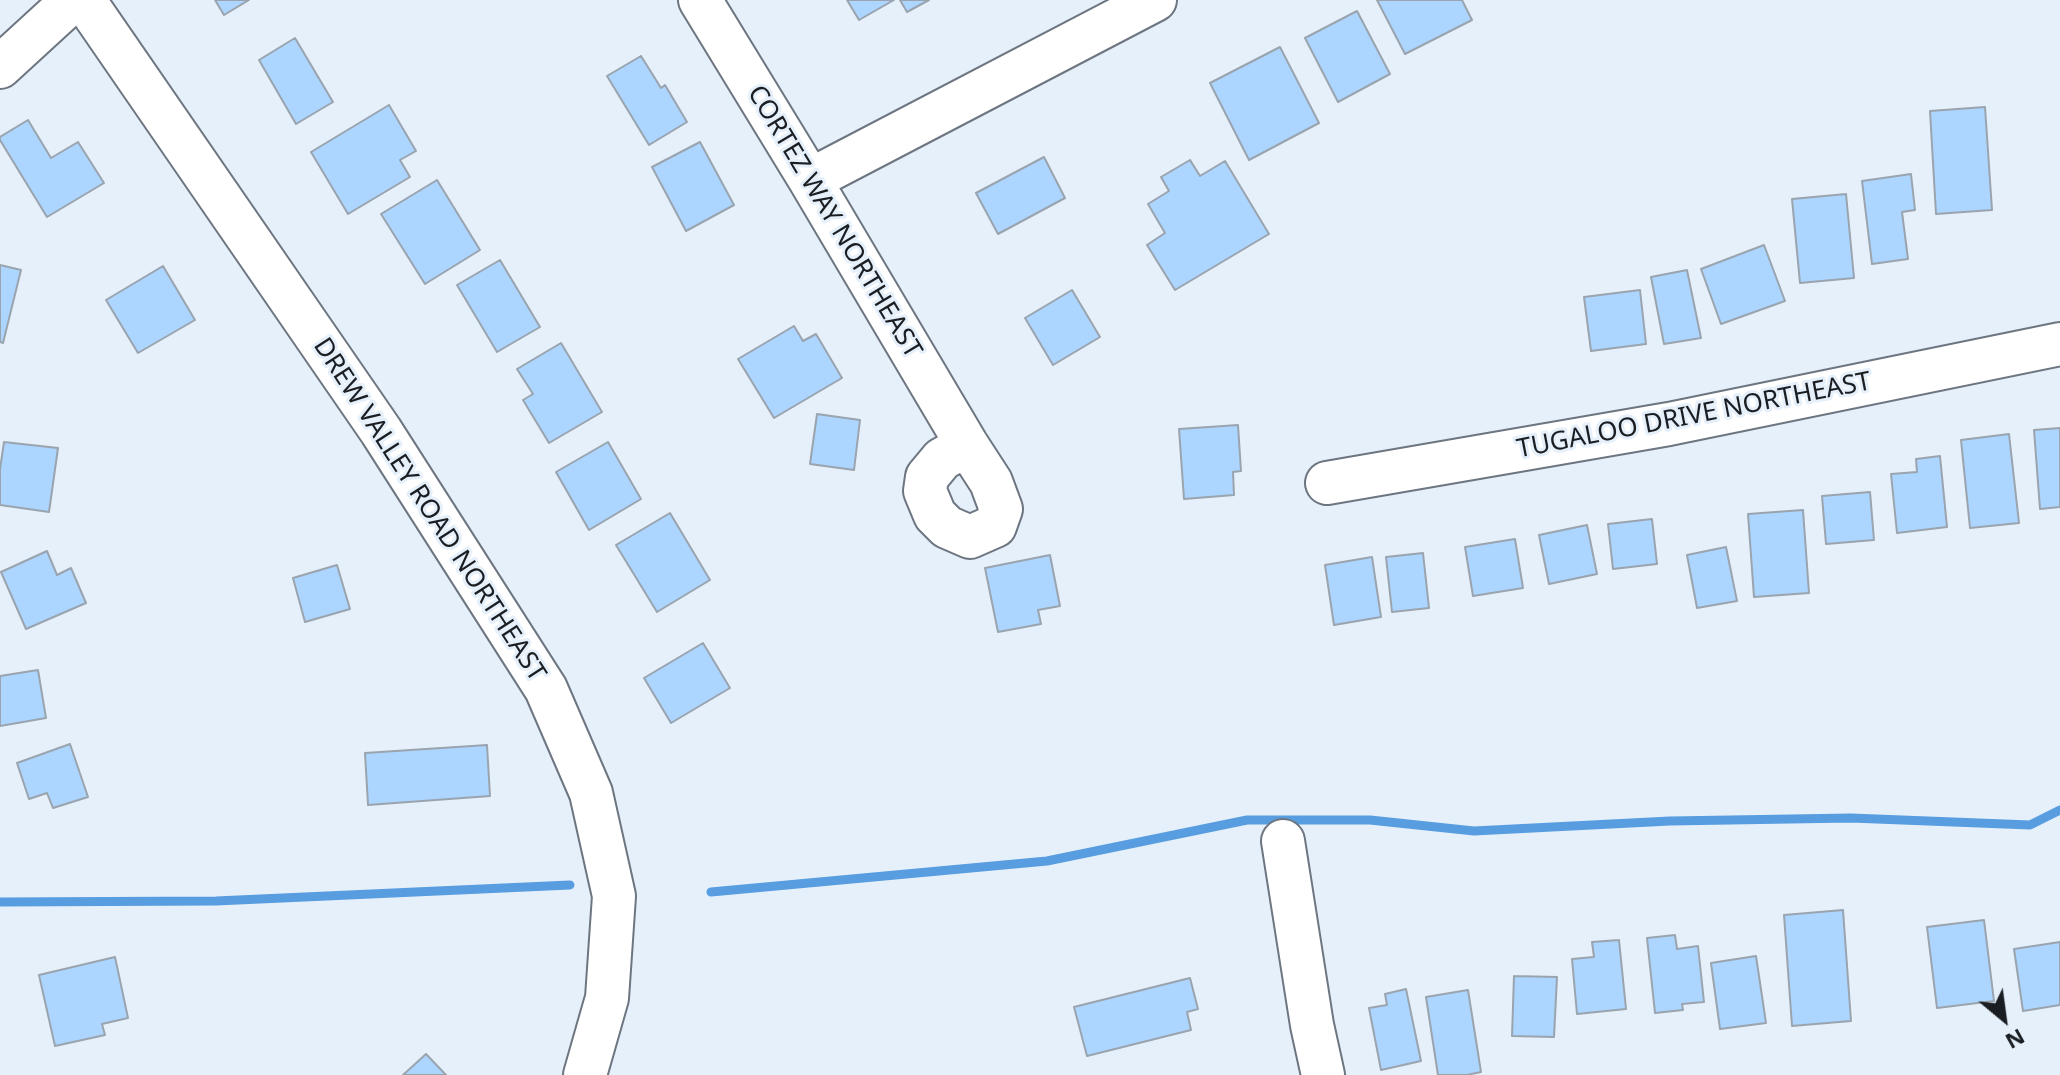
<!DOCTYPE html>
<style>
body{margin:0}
#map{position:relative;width:2060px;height:1075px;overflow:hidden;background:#e6f0fb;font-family:"Noto Sans",sans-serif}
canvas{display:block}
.north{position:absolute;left:1964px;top:979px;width:80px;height:80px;-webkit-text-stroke:6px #e6f0fb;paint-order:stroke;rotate:151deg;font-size:22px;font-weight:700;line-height:32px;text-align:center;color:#1a1e22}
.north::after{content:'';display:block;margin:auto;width:28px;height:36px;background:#1a1e22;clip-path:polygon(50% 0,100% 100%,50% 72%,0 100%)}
</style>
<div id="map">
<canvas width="2060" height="1075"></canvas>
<div class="north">N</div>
</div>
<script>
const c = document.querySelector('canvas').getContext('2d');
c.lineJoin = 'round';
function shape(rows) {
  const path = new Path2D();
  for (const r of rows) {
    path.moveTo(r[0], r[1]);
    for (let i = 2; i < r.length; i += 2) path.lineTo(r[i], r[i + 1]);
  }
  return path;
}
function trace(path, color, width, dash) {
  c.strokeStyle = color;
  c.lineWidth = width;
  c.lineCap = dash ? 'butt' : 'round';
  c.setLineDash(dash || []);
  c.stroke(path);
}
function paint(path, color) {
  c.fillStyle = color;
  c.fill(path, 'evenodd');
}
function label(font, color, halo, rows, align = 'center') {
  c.font = font + ' "Noto Sans",sans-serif';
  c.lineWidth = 6;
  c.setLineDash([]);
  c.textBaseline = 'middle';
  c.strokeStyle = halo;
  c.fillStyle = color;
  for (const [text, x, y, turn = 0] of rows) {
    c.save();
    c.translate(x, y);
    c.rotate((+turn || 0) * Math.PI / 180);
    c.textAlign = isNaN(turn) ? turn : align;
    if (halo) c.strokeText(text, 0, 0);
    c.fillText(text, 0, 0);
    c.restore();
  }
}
trace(shape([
 [711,892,1047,861,1247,820,1370,820,1474,831,1670,821,1851,818,2030,825,2060,810],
 [0,902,216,901,570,885]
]), '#589ddf', 9);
const building = shape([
 [215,0,249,0,224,15,215,0],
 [847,0,894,0,859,20,847,0],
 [900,0,929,0,907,12,900,0],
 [1377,0,1462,0,1472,20,1405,54,1377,0],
 [1357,11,1390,74,1338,102,1305,38,1357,11],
 [295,38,333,102,296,124,259,60,295,38],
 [1280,47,1319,123,1249,160,1210,83,1280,47],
 [641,56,661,88,665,85,687,122,649,145,607,76,641,56],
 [389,105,416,151,400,160,410,177,348,214,311,152,389,105],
 [1985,107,1992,210,1936,214,1930,111,1985,107],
 [28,120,51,158,78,142,104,183,47,217,0,140,0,137,28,120],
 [700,142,734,205,686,231,652,167,700,142],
 [1044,157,1065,198,998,234,976,193,1044,157],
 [1190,160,1200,176,1225,161,1269,234,1175,290,1147,245,1165,233,1148,204,1169,191,1161,177,1190,160],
 [1911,174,1915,210,1902,212,1908,259,1872,264,1862,181,1911,174],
 [437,180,480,250,425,284,381,214,437,180],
 [1846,194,1854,278,1800,283,1792,199,1846,194],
 [1764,245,1785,301,1721,324,1701,269,1764,245],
 [500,260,540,327,497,352,457,285,500,260],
 [0,265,21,270,3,343,0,342,0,265],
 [163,266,195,320,138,353,106,300,163,266],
 [1687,270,1701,338,1664,344,1651,277,1687,270],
 [1072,290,1100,337,1053,365,1025,318,1072,290],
 [1640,290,1646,344,1591,351,1584,297,1640,290],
 [794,326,803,341,816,334,842,378,774,418,738,359,794,326],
 [561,343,602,412,549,443,523,400,533,394,517,369,561,343],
 [817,414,860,420,854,470,810,464,817,414],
 [1238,425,1241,471,1233,472,1234,495,1184,499,1179,429,1238,425],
 [2060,428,2060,507,2040,509,2034,430,2060,428],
 [2009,434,2019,523,1970,528,1961,440,2009,434],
 [4,442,58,448,49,512,0,505,0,469,4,442],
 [608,442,641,499,589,530,556,472,608,442],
 [1940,456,1947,527,1897,533,1891,474,1917,472,1916,459,1940,456],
 [1870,492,1874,540,1826,544,1822,496,1870,492],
 [1803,510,1809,593,1754,597,1748,514,1803,510],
 [670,513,710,580,657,612,616,545,670,513],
 [1652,519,1657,564,1613,569,1608,524,1652,519],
 [1587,525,1597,574,1549,584,1539,535,1587,525],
 [1515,539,1523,588,1473,596,1465,547,1515,539],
 [1726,547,1737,601,1697,608,1687,555,1726,547],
 [47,551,57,575,71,568,86,603,26,629,1,572,47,551],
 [1423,553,1429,608,1392,612,1386,557,1423,553],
 [1050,555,1060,606,1038,610,1041,624,998,632,985,568,1050,555],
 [1372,557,1381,617,1334,625,1325,565,1372,557],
 [337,565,350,609,305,622,293,578,337,565],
 [703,643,730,688,671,723,644,678,703,643],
 [38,670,46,718,0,726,0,676,38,670],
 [70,744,88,797,53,808,47,793,29,799,17,763,70,744],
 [487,745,490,796,368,805,365,753,487,745],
 [1843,910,1851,1021,1792,1026,1784,915,1843,910],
 [1984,920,1994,1001,1937,1008,1927,927,1984,920],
 [1675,935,1677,949,1698,946,1704,1002,1682,1004,1683,1010,1655,1013,1647,938,1675,935],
 [1619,940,1626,1009,1577,1014,1572,959,1594,957,1592,942,1619,940],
 [2060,942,2060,1005,2023,1011,2014,949,2060,942],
 [1756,956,1766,1023,1720,1029,1711,963,1756,956],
 [115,957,128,1018,102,1024,105,1035,55,1046,39,975,115,957],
 [1514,976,1557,977,1554,1037,1512,1036,1514,976],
 [1190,978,1198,1009,1187,1012,1191,1030,1087,1056,1074,1007,1190,978],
 [1406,989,1421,1061,1381,1070,1369,1008,1387,1005,1385,994,1406,989],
 [1468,990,1481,1072,1467,1075,1438,1075,1426,997,1468,990],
 [426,1054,446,1075,403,1075,426,1054]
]);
paint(building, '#acd5ff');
trace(building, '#9aa4ae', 2);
const minor = shape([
 [84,0,381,431,546,689,591,793,614,896,607,998,585,1075],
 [700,0,810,180,967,445,991,482,1001,509,995,526,970,537,947,527,935,515,925,491,927,477,942,459,967,445],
 [0,67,73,0],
 [810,180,1155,0],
 [1327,483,1669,424,2060,344],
 [1283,841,1312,1025,1323,1075]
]);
trace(minor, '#6d7680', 46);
trace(minor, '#fff', 42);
label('26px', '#1a1e22', '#e6f0fb', [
 ["CORTEZ WAY NORTHEAST",834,222,59],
 ["TUGALOO DRIVE NORTHEAST",1694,416,-11],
 ["DREW VALLEY ROAD NORTHEAST",429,510,57]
]);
</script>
